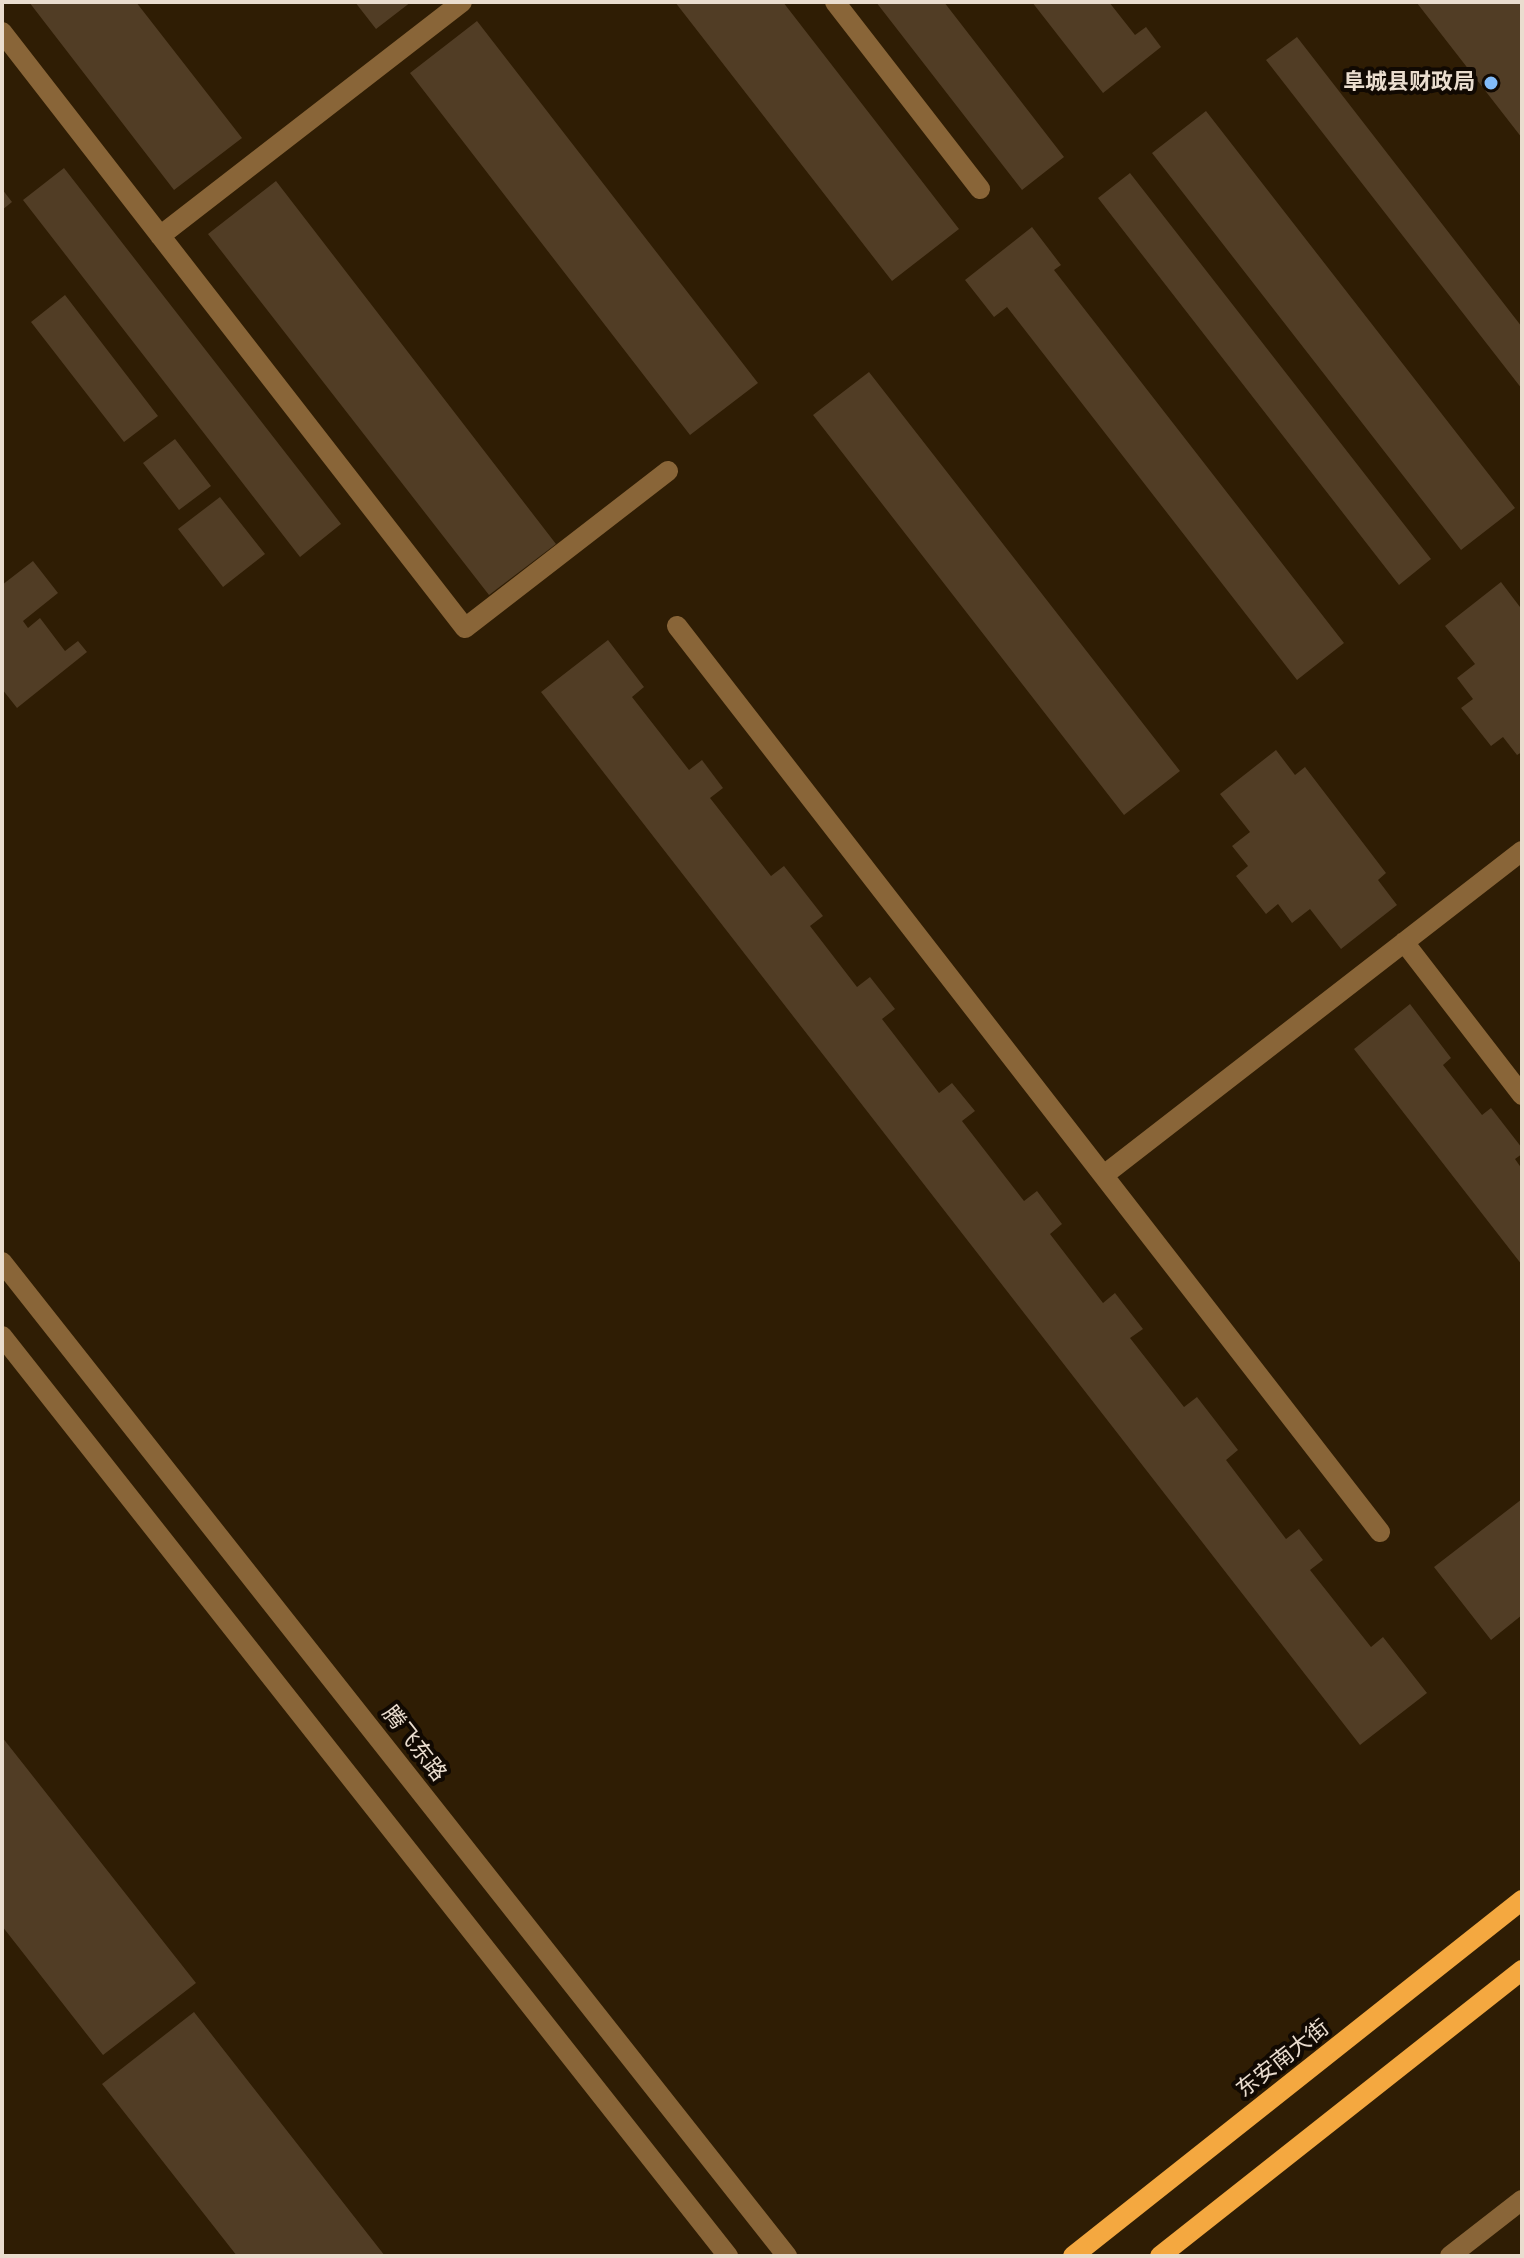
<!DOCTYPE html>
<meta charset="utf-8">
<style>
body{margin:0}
#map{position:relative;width:1524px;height:2258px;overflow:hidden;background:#2f1d04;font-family:"Roboto Serif",serif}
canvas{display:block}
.frame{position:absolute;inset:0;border:4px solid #eaddcf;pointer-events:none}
</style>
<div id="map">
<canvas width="1524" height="2258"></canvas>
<div class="frame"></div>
</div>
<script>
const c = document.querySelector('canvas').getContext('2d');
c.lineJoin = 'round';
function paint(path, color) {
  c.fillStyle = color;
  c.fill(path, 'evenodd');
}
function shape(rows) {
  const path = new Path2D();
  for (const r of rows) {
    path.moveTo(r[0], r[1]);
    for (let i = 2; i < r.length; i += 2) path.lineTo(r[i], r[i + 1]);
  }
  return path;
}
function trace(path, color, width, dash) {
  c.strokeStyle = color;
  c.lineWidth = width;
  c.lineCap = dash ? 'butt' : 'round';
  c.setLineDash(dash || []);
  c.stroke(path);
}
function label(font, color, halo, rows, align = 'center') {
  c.font = font + ' "Roboto Serif","Noto Sans SC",serif';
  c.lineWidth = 8;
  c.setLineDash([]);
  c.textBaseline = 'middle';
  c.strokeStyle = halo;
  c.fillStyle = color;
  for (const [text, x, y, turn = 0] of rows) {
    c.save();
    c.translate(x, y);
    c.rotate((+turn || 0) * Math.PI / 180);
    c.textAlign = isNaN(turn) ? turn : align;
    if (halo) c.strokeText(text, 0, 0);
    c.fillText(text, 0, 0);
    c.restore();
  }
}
paint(shape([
 [29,2,136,2,242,138,174,190],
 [355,2,411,2,376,29],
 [675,2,783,2,959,229,892,281],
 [876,2,944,2,1064,157,1022,190],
 [1032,2,1109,2,1135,35,1146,27,1161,47,1103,93],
 [1419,2,1522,2,1522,138,1417,3],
 [477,21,758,383,690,435,410,73],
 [1297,37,1522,327,1522,389,1266,60],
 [1206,111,1515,508,1461,550,1152,153],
 [64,168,341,524,300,557,23,200],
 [1130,173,1431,559,1399,585,1098,198],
 [276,181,556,544,489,595,208,234],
 [2,189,12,202,2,210],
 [1032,227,1061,265,1054,270,1344,643,1297,680,1007,307,994,317,965,280],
 [65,295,158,416,124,442,31,322],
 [869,372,1180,771,1124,815,813,415],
 [175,439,211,486,179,510,143,463],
 [220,497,265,554,223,587,178,529],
 [33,561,58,593,23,621,28,628,40,618,65,651,78,641,87,652,17,708,2,689,2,585],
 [1501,582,1520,607,1522,606,1522,752,1517,755,1503,737,1491,746,1461,708,1473,699,1457,678,1475,664,1445,626],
 [608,640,644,687,632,697,689,770,702,760,723,788,710,798,771,876,784,866,823,916,810,926,857,987,870,977,895,1009,882,1019,939,1093,952,1083,975,1111,962,1121,1024,1201,1037,1191,1062,1224,1050,1234,1103,1303,1115,1293,1143,1329,1130,1338,1184,1407,1197,1397,1238,1450,1226,1460,1286,1539,1299,1529,1323,1560,1310,1570,1371,1647,1383,1637,1427,1693,1360,1745,541,692],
 [1276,750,1295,775,1305,767,1386,873,1378,880,1397,905,1341,949,1310,909,1292,923,1278,904,1266,914,1236,876,1248,866,1232,846,1250,832,1220,794],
 [1410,1004,1451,1058,1443,1065,1482,1115,1491,1108,1522,1148,1522,1154,1515,1159,1522,1169,1522,1265,1354,1049],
 [1522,1499,1522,1615,1491,1640,1434,1567],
 [2,1737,196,1983,103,2055,2,1926],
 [194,2012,385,2256,237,2256,102,2084]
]), '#513d25');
trace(shape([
 [835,2,980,189],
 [2,32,465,628,668,471],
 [160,236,462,2],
 [677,626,1380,1532],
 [1404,942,1522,1095],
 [1104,1175,1522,851],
 [2,1262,787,2256],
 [2,1336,728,2256],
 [1450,2256,1522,2200]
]), '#896538', 20);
trace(shape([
 [1073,2256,1522,1900],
 [1160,2256,1522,1970]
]), '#f4a840', 20);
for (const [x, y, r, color] of [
 [1491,83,8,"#82bcfa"]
]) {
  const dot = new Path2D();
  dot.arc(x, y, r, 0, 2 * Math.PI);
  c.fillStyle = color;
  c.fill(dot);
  trace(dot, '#110902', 3);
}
label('bold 22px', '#eaddcf', '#110902', [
 ["阜城县财政局",1475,83]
], 'right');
label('22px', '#eaddcf', '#110902', [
 ["腾飞东路",414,1744,52],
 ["东安南大街",1283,2059,-38]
]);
</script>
